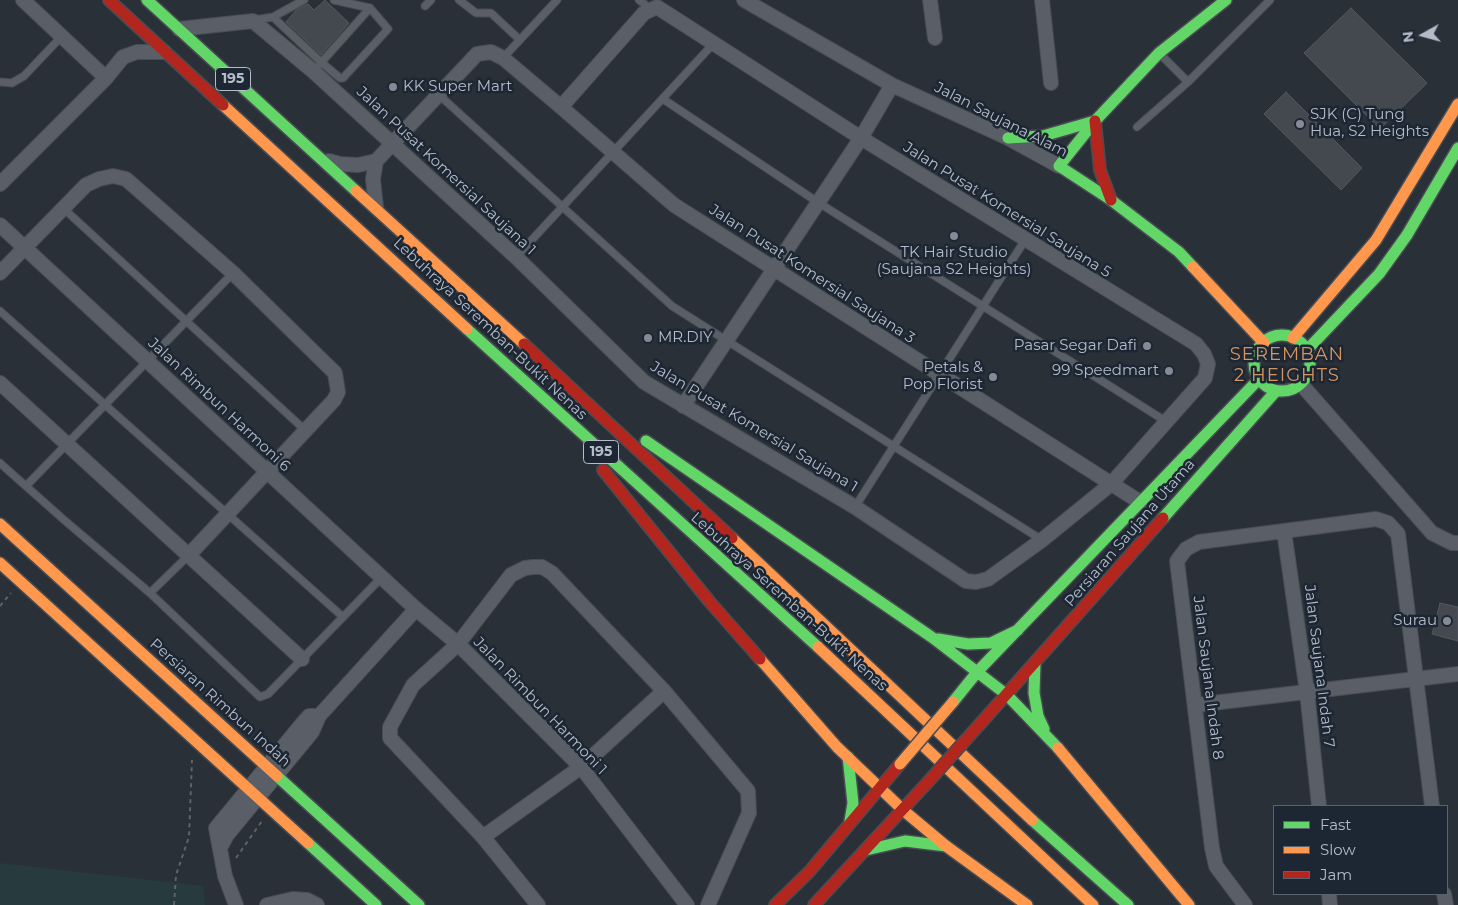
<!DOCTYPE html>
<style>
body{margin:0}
#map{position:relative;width:1458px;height:905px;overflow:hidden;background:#2a3038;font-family:Montserrat,sans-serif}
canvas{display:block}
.legend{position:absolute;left:1273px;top:805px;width:175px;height:90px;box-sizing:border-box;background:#1d2633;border:1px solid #59626f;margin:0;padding:6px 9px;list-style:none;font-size:15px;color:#b4bcc9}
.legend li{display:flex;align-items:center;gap:10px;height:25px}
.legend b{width:25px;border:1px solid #59626f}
.north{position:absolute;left:1398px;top:10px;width:50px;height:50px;-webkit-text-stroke:4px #1d2633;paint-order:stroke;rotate:263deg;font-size:14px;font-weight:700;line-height:20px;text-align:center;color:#b4bcc9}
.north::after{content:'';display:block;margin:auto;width:18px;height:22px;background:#b4bcc9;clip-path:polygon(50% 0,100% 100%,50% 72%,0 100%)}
</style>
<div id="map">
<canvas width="1458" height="905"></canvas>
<ul class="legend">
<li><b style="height:6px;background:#63d668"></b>Fast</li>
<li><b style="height:6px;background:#ff974d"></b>Slow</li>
<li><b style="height:6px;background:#b3261e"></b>Jam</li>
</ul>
<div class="north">N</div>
</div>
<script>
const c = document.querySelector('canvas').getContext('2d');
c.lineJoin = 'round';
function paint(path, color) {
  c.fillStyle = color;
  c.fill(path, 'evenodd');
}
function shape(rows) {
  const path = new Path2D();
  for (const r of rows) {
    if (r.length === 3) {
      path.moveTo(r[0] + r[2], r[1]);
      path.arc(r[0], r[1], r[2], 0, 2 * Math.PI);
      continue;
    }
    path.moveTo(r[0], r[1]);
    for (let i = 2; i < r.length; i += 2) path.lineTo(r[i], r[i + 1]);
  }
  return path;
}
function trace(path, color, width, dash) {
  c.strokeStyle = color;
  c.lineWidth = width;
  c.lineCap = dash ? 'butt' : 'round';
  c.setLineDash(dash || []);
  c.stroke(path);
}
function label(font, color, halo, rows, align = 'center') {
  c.font = font + ' Montserrat,sans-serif';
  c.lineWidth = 5;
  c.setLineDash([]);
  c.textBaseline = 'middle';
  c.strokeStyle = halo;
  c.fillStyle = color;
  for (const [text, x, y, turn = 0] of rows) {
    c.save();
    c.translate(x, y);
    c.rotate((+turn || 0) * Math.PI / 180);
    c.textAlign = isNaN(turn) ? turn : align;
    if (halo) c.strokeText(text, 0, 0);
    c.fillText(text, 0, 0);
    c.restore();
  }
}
paint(shape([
 [0,863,203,886,205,905,0,905]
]), '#273a3e');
const building = shape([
 [325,0,349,23,321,55,286,22,296,10,308,4,314,10,325,0],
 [1351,8,1427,83,1380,129,1304,53,1351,8],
 [1286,92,1362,168,1341,190,1264,114,1286,92],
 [1440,603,1458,607,1458,641,1432,634,1440,603]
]);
paint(building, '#444950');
trace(building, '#52575f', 1);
const lane = shape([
 [459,0,476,13,491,13,520,40],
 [639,0,651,9],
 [425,6,431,0],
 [273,17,322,63,340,78,343,78,388,29,370,8,334,0],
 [254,20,273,17,304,0],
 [1159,53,1188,82],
 [503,58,557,0],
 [319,65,370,8],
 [0,82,12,83,24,76,62,36],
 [439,95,672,306,1042,540],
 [663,99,819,203,1167,422],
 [1137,127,1188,82,1270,0],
 [63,208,306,431],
 [516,257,714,43],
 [0,311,343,617],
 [0,463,63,519,150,593,260,697,268,694,382,577],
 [26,486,233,273],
 [855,507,1025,240],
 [150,593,188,556]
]);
const street = shape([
 [23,0,106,78],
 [744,0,892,85,1008,138,1059,166],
 [930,0,935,38],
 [1042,0,1051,83],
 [179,29,253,21,313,71,516,257,644,382,855,507,966,581,976,582,988,579,1042,540,1111,484,1205,378,1208,364,1204,354,1196,344,861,138,657,7,644,13,561,107],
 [329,161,340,164,358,165,376,161],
 [0,184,106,78,123,57,137,52,164,52],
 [376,207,373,179,376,161,477,54,491,52,503,58,561,107,674,205,1140,502],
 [0,225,416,609,458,644,581,767,687,905],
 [0,273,86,185,99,179,113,176,126,179,233,273,335,373,338,392,334,400,188,556],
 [0,383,302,659],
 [1301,384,1432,533,1452,543,1458,543],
 [683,406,861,138,892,85],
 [1284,531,1307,692,1319,806],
 [1196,705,1458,674],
 [483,837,581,767,664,691],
 [220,848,227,835,312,732,319,716,416,609],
 [1329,894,1330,905],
 [1444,894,1446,905],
 [236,905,225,876,216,828,302,724,309,716,319,716],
 [267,905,293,899,307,900,317,905],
 [538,905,483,837,390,738,390,727,413,685,458,644,511,575,525,568,533,567,542,567,552,573,664,691,748,791,749,813,708,905],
 [1245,905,1216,866,1212,848,1177,561,1186,549,1199,542,1376,519,1388,523,1398,534,1432,806]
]);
const fast = shape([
 [147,0,356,191],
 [1008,138,1043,136,1095,121],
 [1193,267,1179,252,1111,200,1059,166,1095,121,1159,53,1226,0],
 [467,329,818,647],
 [1282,363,28],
 [1307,350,1379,274,1407,235,1458,148],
 [646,441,933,638,1007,695,1058,748],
 [1163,518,1276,391],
 [938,639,968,644,991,643,1018,630],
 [1035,663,1034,693,1038,716,1044,729],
 [953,702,978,671,1259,379],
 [848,757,853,803,850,821],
 [277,776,419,905],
 [1032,820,1128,905],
 [308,843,376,905],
 [866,850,905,841,946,846]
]);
const slow = shape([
 [223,105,467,329],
 [356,191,524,344],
 [1193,267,1264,343],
 [1293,338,1376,240,1458,104],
 [0,524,277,776],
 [732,538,1032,820],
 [0,563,308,843],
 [818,647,1093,905],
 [760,659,837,747,903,810,946,846,1027,905],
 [1058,748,1189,905]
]);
const jam = shape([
 [109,0,223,105],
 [1095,121,1100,170,1111,200],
 [524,344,732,538],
 [603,470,709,601,760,659],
 [980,724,1163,518],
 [775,905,809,872,900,764],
 [814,905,927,783]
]);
trace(lane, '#484c53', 9);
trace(street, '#484c53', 16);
trace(fast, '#484c53', 14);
trace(slow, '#484c53', 14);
trace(jam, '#484c53', 14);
trace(shape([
 [0,606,11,593],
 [236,858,262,821],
 [174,905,176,875,189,837,192,760]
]), '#5d636a', 2, [4, 4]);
trace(lane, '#5a5e66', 7);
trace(street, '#5a5e66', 14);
trace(fast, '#63d668', 11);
trace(slow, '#ff974d', 11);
trace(jam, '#b3261e', 11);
const slowBridge = shape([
 [900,764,953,702]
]);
const jamBridge = shape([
 [927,783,980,724]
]);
trace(slowBridge, '#484c53', 14, []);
trace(jamBridge, '#484c53', 14, []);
trace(slowBridge, '#ff974d', 11);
trace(jamBridge, '#b3261e', 11);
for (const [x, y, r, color] of [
 [393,87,5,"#848b96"],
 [1300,124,5,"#848b96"],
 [954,236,5,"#848b96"],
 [648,338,5,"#848b96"],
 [1147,346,5,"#848b96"],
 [1169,371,5,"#848b96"],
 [993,377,5,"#848b96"],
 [1447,621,5,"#848b96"]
]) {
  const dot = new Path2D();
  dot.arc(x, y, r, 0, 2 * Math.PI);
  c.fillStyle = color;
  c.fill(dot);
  trace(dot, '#1d2633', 2);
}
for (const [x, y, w] of [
 [233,79,35],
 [601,452,35]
]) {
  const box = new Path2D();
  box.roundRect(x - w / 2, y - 11.5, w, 23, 4);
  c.fillStyle = '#1d2633';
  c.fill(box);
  trace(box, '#b4bcc9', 1);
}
label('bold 14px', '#b4bcc9', null, [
 ["195",233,79],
 ["195",601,452]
]);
label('15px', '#b4bcc9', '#1d2633', [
 ["KK Super Mart",403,87,"left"],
 ["SJK (C) Tung",1310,115,"left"],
 ["Hua, S2 Heights",1310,132,"left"],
 ["TK Hair Studio",954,253,"center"],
 ["(Saujana S2 Heights)",954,270,"center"],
 ["MR.DIY",658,338,"left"],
 ["Pasar Segar Dafi",1137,346],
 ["Petals &",983,368],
 ["Pop Florist",983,385],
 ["99 Speedmart",1159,371],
 ["Surau",1437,621]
], 'right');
label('15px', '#b4bcc9', '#1d2633', [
 ["Jalan Saujana Alam",1001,120,27],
 ["Jalan Pusat Komersial Saujana 1",446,171,43],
 ["Jalan Pusat Komersial Saujana 5",1007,210,32],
 ["Jalan Pusat Komersial Saujana 3",812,274,33],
 ["Lebuhraya Seremban-Bukit Nenas",490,329,43],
 ["Jalan Rimbun Harmoni 6",219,405,43],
 ["Jalan Pusat Komersial Saujana 1",754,427,31],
 ["Persiaran Saujana Utama",1130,533,-49],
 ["Lebuhraya Seremban-Bukit Nenas",789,602,42],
 ["Jalan Saujana Indah 7",1319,666,83],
 ["Jalan Saujana Indah 8",1208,678,83],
 ["Persiaran Rimbun Indah",220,703,42],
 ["Jalan Rimbun Harmoni 1",540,706,46]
]);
c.letterSpacing = '1px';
label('18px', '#d59563', '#1d2633', [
 ["SEREMBAN",1287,355],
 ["2 HEIGHTS",1287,376]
]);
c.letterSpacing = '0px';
</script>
